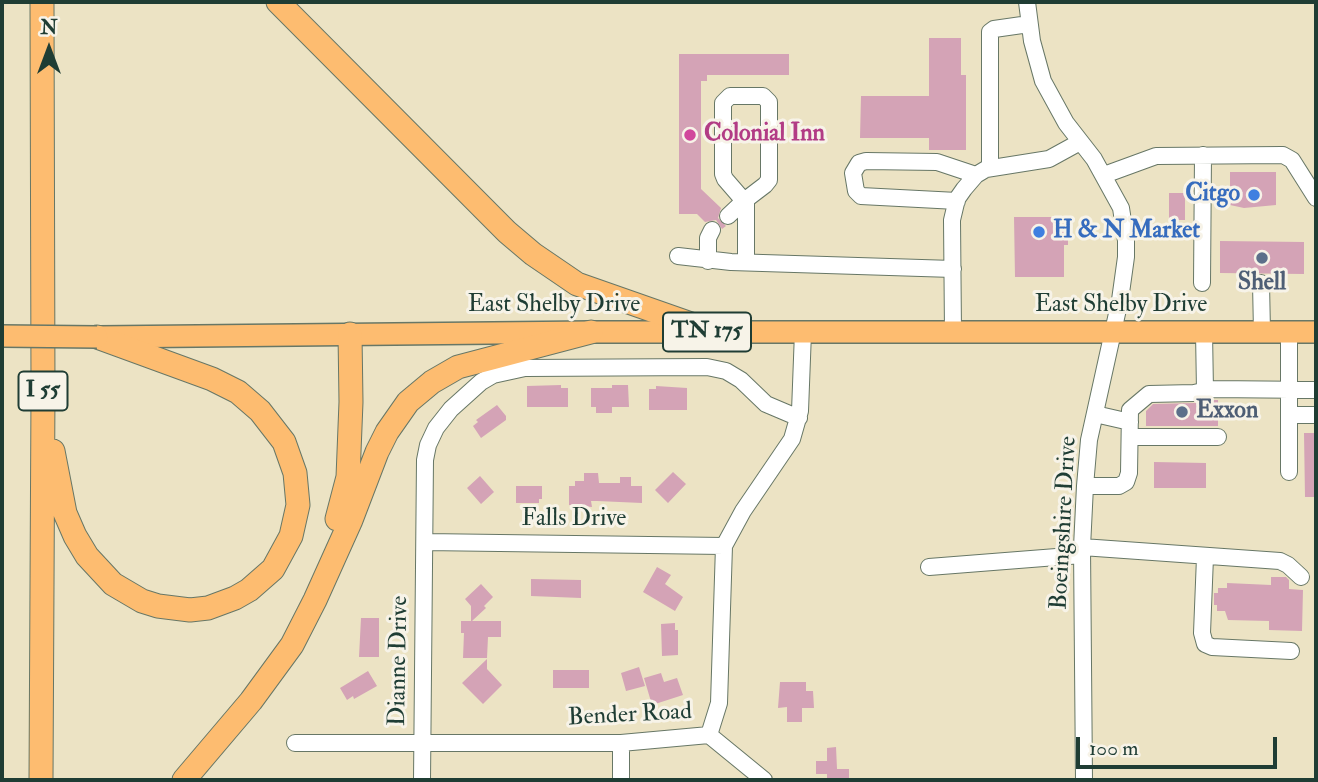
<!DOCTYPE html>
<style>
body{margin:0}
#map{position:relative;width:1318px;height:782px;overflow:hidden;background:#ece3c4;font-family:"IM FELL Double Pica",serif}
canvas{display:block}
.frame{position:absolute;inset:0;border:4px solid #1f3d34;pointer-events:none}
.north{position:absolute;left:14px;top:14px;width:70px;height:70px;-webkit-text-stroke:5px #f7f3e8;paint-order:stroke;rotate:0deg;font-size:19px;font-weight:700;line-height:28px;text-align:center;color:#1f3d34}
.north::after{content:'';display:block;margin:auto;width:24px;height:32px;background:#1f3d34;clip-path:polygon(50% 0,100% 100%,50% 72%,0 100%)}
.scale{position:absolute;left:1076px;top:737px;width:201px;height:32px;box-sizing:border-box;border:4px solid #1f3d34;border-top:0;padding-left:9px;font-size:21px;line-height:24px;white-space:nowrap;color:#1f3d34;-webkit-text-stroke:5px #f7f3e8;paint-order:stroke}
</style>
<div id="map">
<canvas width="1318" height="782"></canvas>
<div class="frame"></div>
<div class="north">N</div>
<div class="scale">100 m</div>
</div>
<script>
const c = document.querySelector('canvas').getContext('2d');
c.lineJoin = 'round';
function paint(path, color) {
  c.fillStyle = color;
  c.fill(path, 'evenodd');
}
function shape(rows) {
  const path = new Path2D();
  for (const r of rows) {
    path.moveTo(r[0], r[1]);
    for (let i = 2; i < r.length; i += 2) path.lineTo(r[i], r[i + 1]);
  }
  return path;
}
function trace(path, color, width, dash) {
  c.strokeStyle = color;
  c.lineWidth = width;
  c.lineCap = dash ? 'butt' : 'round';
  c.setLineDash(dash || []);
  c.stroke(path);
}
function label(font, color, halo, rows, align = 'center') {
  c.font = font + ' "IM FELL Double Pica",serif';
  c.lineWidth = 6;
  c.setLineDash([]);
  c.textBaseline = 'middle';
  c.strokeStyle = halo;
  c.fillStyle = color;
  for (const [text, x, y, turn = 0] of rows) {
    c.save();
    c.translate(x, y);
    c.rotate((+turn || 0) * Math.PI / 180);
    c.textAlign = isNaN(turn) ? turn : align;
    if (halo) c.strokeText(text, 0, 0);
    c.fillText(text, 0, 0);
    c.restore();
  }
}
paint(shape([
 [929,38,961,38,961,75,966,75,966,150,929,150,929,138,860,138,861,96,929,96],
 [679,54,789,54,789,75,707,75,707,81,701,81,701,189,721,208,718,218,726,226,722,229,716,220,705,222,697,214,679,214],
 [1230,172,1276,172,1276,205,1244,208,1230,205],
 [1169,193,1185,193,1185,220,1169,220],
 [1014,217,1068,217,1068,245,1064,245,1064,277,1015,277],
 [1220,241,1304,242,1304,274,1220,273],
 [561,385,561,388,568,388,568,407,527,407,527,386],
 [612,385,628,385,629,407,612,407,612,413,596,413,596,407,591,407,591,388,612,388],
 [656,386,687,388,687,410,649,410,649,389,656,389],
 [1213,400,1218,400,1218,426,1146,426,1146,411,1153,404,1194,403],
 [497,405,506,416,506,420,481,438,473,426,478,422,476,420],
 [1304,433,1316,433,1316,497,1305,497],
 [1154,462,1206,463,1206,488,1154,488],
 [673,472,686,484,668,503,655,490],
 [584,473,598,473,599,483,620,483,620,477,631,477,631,486,642,486,642,503,597,501,591,501,592,507,569,505,569,486,575,486,575,481,584,481],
 [480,476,494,492,481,504,467,488],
 [516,486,542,486,542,499,539,499,539,503,516,503],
 [657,567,671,575,665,584,683,597,675,611,643,592],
 [1271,577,1286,577,1289,580,1289,589,1303,590,1302,631,1269,630,1269,621,1228,620,1225,611,1217,611,1217,605,1214,605,1214,593,1218,593,1218,588,1227,588,1227,583,1271,585],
 [531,579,581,580,581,598,531,596],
 [481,584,493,597,484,606,486,608,472,621,501,621,501,637,488,637,487,658,463,658,464,633,461,633,461,621,471,621,471,606,465,599],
 [361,618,379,618,379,657,359,657],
 [675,623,675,630,678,630,678,655,662,656,661,624],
 [487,659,487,669,502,685,483,704,462,683],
 [639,667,645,686,626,691,621,673],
 [553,670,589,670,589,688,553,688],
 [368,671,377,686,354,699,353,696,347,700,340,688],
 [661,673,664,682,677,678,683,695,652,705,644,678],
 [780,682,806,682,806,691,813,691,814,708,802,708,802,722,787,722,787,707,778,708],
 [836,747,837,769,849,769,849,780,827,780,827,774,816,774,816,761,827,761,827,748]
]), '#d4a3b6');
const minor = shape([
 [1027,2,1032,41,1043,81,1066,123,1094,159,1121,208,1126,241,1126,257,1120,300,1089,440,1085,486,1082,547,1084,780],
 [990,167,990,32,994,29,1029,24],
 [1104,175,1156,156,1283,155,1292,160,1316,198],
 [957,201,861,196,856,191,853,173,859,163,866,161,937,162,976,175],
 [728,216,744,201,765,185,769,180,769,102,763,96,730,96,723,103,723,174,725,179,738,194,744,201,746,204,746,262],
 [678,256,731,262,953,269],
 [708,261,708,238,712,230],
 [1202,283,1203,155],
 [1261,283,1262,332],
 [953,332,952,220,957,199,964,189,976,175,986,169,1049,159,1080,142],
 [1204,332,1205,391],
 [1095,414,1130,422],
 [1289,415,1316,415],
 [1130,437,1218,437],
 [1289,472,1289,332],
 [1085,486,1119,486,1126,482,1129,473,1130,410,1149,394,1194,393,1212,389,1316,390],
 [425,542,724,546],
 [1082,547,1280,561,1288,565,1301,577],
 [1205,557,1202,633,1205,644,1212,647,1291,651],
 [929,567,1082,555],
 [709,735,764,780],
 [295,743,621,743,709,735,719,703,724,546,743,511,792,439,800,411,803,332],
 [422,780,425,460,428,445,436,428,451,409,481,382,493,375,525,368,707,367,726,371,741,380,766,404,799,418],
 [621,780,621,743]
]);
const major = shape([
 [99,337,591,332,1316,332]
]);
const highway = shape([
 [278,2,507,232,533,254,577,284,714,332],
 [53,451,65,513,75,536,87,556,113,584,142,601,158,606,190,610,208,608,235,598,249,590,273,569,291,536,298,505,295,473,284,442,260,411,238,392,212,379,97,337],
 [337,519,348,477,351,402,350,334],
 [41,780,43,392,42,2],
 [184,780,251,701,292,645,315,600,351,520,377,452,387,432,408,402,432,382,458,367,591,332]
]);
trace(minor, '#677766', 18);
trace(major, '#677766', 24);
trace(highway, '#677766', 25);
trace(minor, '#fff', 16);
trace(major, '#fdbc70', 21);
trace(highway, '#fdbc70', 23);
const majorBridge = shape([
 [2,336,97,337]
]);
trace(majorBridge, '#677766', 24, []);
trace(majorBridge, '#fdbc70', 21);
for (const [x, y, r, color] of [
 [690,135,7,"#d1479c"],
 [1254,195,7,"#3f7fe0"],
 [1039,232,7,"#3f7fe0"],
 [1262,258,7,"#5c6f8a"],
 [1182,412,7,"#5c6f8a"]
]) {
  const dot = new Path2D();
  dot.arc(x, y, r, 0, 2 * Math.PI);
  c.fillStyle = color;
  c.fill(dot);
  trace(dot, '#f7f3e8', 2.5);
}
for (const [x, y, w] of [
 [707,332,88],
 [43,391,49]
]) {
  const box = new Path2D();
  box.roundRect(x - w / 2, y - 19.5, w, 39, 5);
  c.fillStyle = '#f7f3e8';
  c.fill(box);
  trace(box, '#1f3d34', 2);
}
label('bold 23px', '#1f3d34', null, [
 ["TN 175",707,332],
 ["I 55",43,391]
]);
label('bold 24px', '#b23c85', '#f7f3e8', [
 ["Colonial Inn",704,135]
], 'left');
label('bold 24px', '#366cbe', '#f7f3e8', [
 ["Citgo",1240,195],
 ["H & N Market",1053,232,"left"]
], 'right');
label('bold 24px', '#4e5e75', '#f7f3e8', [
 ["Shell",1262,284],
 ["Exxon",1196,412,"left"]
]);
label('24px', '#1f3d34', '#f7f3e8', [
 ["East Shelby Drive",554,306],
 ["East Shelby Drive",1121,306],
 ["Falls Drive",574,520],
 ["Boeingshire Drive",1065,523,-87],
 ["Dianne Drive",400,661,-89],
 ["Bender Road",630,716,-3]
]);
</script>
